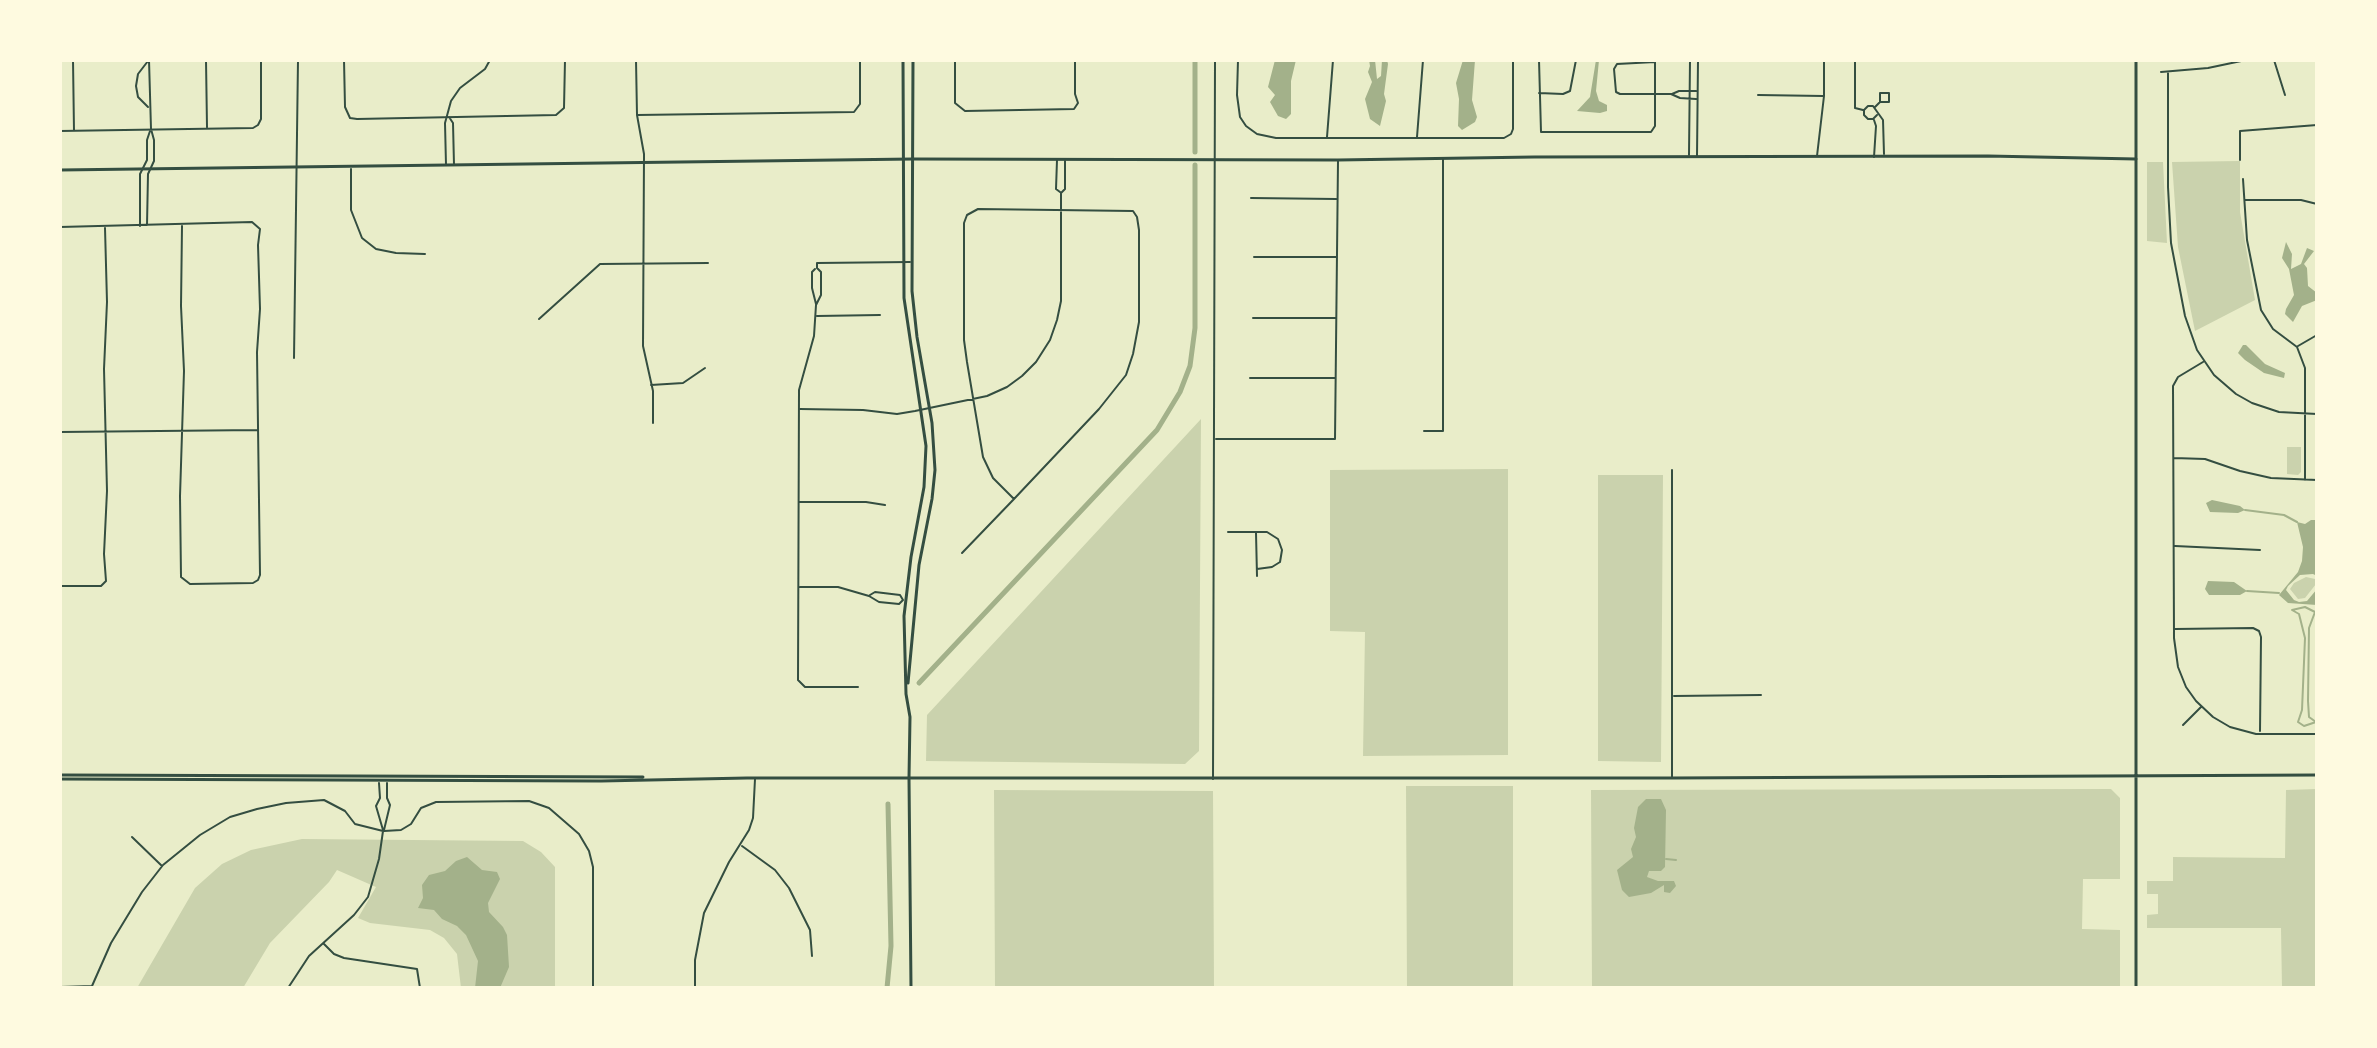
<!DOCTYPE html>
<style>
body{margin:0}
#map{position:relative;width:2377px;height:1048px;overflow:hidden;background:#e9edc9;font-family:Lato,sans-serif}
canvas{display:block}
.frame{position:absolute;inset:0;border:62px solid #fefae0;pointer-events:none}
</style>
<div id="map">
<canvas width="2377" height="1048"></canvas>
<div class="frame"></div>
</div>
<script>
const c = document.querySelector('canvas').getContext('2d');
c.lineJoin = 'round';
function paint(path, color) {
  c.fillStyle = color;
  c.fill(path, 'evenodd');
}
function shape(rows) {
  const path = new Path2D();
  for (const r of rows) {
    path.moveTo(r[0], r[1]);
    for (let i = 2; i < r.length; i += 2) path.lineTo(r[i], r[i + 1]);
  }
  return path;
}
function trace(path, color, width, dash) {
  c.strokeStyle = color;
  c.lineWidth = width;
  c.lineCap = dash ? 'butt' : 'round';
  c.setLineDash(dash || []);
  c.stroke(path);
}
paint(shape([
 [2240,161,2240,212,2255,300,2195,331,2178,247,2172,162],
 [2147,162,2163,162,2167,243,2147,241],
 [1201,419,1199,751,1185,764,926,761,927,715],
 [2287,447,2301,447,2301,472,2298,475,2287,474],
 [1508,469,1508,755,1363,756,1365,632,1330,631,1330,470],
 [1598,475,1663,475,1661,762,1598,761],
 [2306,577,2315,579,2316,584,2305,598,2298,599,2290,589,2294,583],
 [1406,786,1513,786,1513,988,1407,988],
 [2111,789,2120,798,2120,879,2083,879,2082,929,2120,930,2120,988,1592,988,1591,790],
 [2317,789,2317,988,2282,988,2281,928,2147,928,2147,915,2158,914,2158,894,2147,894,2147,881,2173,881,2173,857,2285,858,2286,790],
 [994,790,1213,791,1214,988,995,988],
 [302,839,523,841,541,852,555,867,555,988,461,988,457,954,444,938,430,930,370,923,358,918,376,887,337,870,329,882,270,943,243,988,137,988,195,888,222,864,251,850]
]), '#cad2ad');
paint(shape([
 [1275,60,1296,60,1291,81,1291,114,1286,119,1278,116,1270,102,1275,95,1268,87],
 [1369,60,1375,60,1377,79,1381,76,1382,60,1387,60,1388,64,1384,94,1386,101,1380,126,1370,119,1365,99,1372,82,1368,72,1370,66],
 [1463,60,1475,60,1472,100,1477,117,1475,122,1462,130,1458,126,1459,99,1456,83],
 [1596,60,1599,60,1596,91,1599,101,1607,105,1607,111,1600,113,1577,111,1590,97],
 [2286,242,2292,254,2291,269,2301,264,2307,248,2314,251,2304,264,2307,268,2308,286,2317,293,2317,300,2302,306,2293,322,2285,314,2286,309,2294,295,2289,269,2282,258],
 [2243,345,2246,345,2265,364,2285,373,2284,378,2264,373,2245,360,2238,353],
 [2212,500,2240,506,2245,510,2238,513,2210,512,2206,503],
 [2311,520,2317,520,2317,576,2313,574,2300,575,2288,586,2286,590,2294,600,2299,602,2307,601,2317,589,2317,605,2288,603,2279,595,2298,572,2302,561,2303,547,2297,522,2305,524],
 [2208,581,2234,582,2247,591,2240,595,2209,595,2205,589],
 [1646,799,1661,799,1666,810,1665,867,1661,871,1649,871,1647,877,1658,881,1674,881,1676,886,1670,893,1664,892,1664,885,1651,893,1629,897,1622,890,1617,870,1633,857,1631,849,1636,837,1634,828,1638,807],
 [467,857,482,870,497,872,500,879,488,903,489,912,503,927,507,935,509,967,500,988,475,988,478,961,466,935,457,926,442,919,434,910,418,908,423,898,422,885,429,875,445,871,456,861]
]), '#a3b18a');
trace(shape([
 [2245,510,2284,515,2297,522],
 [2247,591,2279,593],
 [2305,607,2315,612,2309,628,2308,701,2309,717,2316,722,2304,726,2298,722,2302,710,2305,638,2299,614,2292,610,2305,607],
 [1666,859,1676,860]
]), '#a3b18a', 2);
trace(shape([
 [1195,152,1195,60],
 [919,683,1157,430,1180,392,1190,366,1195,328,1195,165],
 [887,988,891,946,888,804]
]), '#a3b18a', 5);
trace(shape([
 [1228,532,1267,532,1278,539,1282,550,1280,562,1272,567,1257,569],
 [1256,533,1257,576]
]), '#344e41', 2);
trace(shape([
 [73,60,74,131],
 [206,60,207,127],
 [344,60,345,107,350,118,357,119,556,115,564,108,565,60],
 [636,60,637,115,644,154,643,346,653,391,653,423],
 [955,60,955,103,965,111,1074,109,1078,103,1075,94,1075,60],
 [1238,60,1237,95,1240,117,1246,126,1257,134,1276,138,1504,138,1511,134,1513,129,1513,60],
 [1539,60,1541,132,1651,132,1655,126,1655,60],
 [1855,60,1855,108,1863,110],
 [2274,60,2285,95],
 [148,61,138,74,136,86,138,97,148,107],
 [1655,62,1617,64,1614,69,1616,92,1620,94,1671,94,1680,98,1696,99],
 [2161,72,2208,68,2246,60],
 [2168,72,2168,187,2171,243,2185,316,2197,350,2214,375,2236,394,2252,403,2279,412,2317,414],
 [1539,93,1563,94,1570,91,1576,60],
 [1672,94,1679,91,1696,91],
 [1758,95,1823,96],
 [1875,107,1880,102,1880,93,1889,93,1889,102,1880,102],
 [637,115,854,112,860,104,860,60],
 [1877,115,1873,119,1868,119,1864,115,1864,110,1868,106,1873,106,1883,120,1884,154],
 [449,117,453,123,454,165],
 [60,131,253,128,258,125,261,119,261,60],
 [1327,137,1333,60],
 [1417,137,1423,60],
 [1689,155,1690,60],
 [1697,156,1698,60],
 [1817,156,1824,96,1824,60],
 [1874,157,1876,126,1874,120],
 [1057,160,1056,189,1060,192],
 [2240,160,2240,131,2317,125],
 [446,165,445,123,451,101,460,88,485,69,490,60],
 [351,169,351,210,362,238,376,249,396,253,425,254],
 [2243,179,2247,240,2261,310,2273,329,2297,347,2305,368,2305,480],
 [1251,198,1336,199],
 [2245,200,2301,200,2317,204],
 [147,225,148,174,154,161,154,140,151,129,149,60],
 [140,226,140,174,147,160,147,140,150,131],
 [60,227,252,222,260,229,258,245,260,309,257,352,260,575,258,580,253,583,190,584,181,577,180,496,184,371,181,306,182,226],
 [1254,257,1336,257],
 [815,269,812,272,812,288,816,304],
 [817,316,880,315],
 [1253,318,1335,318],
 [539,319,600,264,708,263],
 [2298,346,2317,335],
 [294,358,298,60],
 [2203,362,2178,377,2173,386,2174,638,2178,667,2186,687,2196,701,2213,717,2230,727,2256,734,2317,734],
 [1250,378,1335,378],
 [651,385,683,383,705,368],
 [800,409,863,410,897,414,915,411,987,396,1007,387,1022,376,1036,362,1050,340,1057,320,1061,301,1061,193,1065,189,1065,161],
 [1424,431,1443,431,1443,159],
 [60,432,258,430],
 [1216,439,1335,439,1338,161],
 [2174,458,2205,459,2240,471,2271,478,2317,480],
 [800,502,866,502,885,505],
 [2175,546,2260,550],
 [962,553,1014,499,1099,409,1126,375,1133,354,1139,322,1139,230,1137,217,1133,211,978,209,967,215,964,223,964,340,967,362,983,457,993,478,1014,499],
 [60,586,101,586,106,581,104,554,107,491,104,369,107,302,105,228],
 [800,587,838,587,869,596,879,602,899,604,903,600],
 [870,595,875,592,900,595,903,600],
 [2175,629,2253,628,2259,631,2261,637,2260,731],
 [858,687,805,687,798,680,799,390,814,336,816,305,821,295,821,272,817,268,817,263,910,262],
 [1674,696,1761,695],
 [2183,725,2201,707],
 [1672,777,1672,470],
 [1213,779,1215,60],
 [379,783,380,798,376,806,383,830],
 [384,830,390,805,387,798,387,783],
 [384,831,401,830,411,824,421,808,436,802,529,801,549,808,579,834,589,851,593,867,593,988],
 [132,837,162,866],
 [742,846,775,870,789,888,810,930,812,956],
 [324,944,334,954,344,958,417,969,420,988],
 [60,987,92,986,111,943,142,892,163,865,200,835,230,817,257,809,286,803,324,800,345,811,355,824,383,831,379,859,368,897,354,915,309,956,288,988],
 [695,988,695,960,704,913,729,862,749,830,753,818,755,779]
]), '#344e41', 2);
trace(shape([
 [60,170,913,159,1338,160,1534,157,1988,156,2136,159],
 [909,778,911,988]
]), '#344e41', 3);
trace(shape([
 [903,60,904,298,926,446,924,487,911,557,904,616,906,694,910,717,909,778],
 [908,683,919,565,932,499,935,470,932,423,917,337,912,291,913,60],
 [60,775,643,777],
 [60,779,601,781,747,778,1672,778,2317,775],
 [2136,988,2136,60]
]), '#344e41', 3);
</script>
